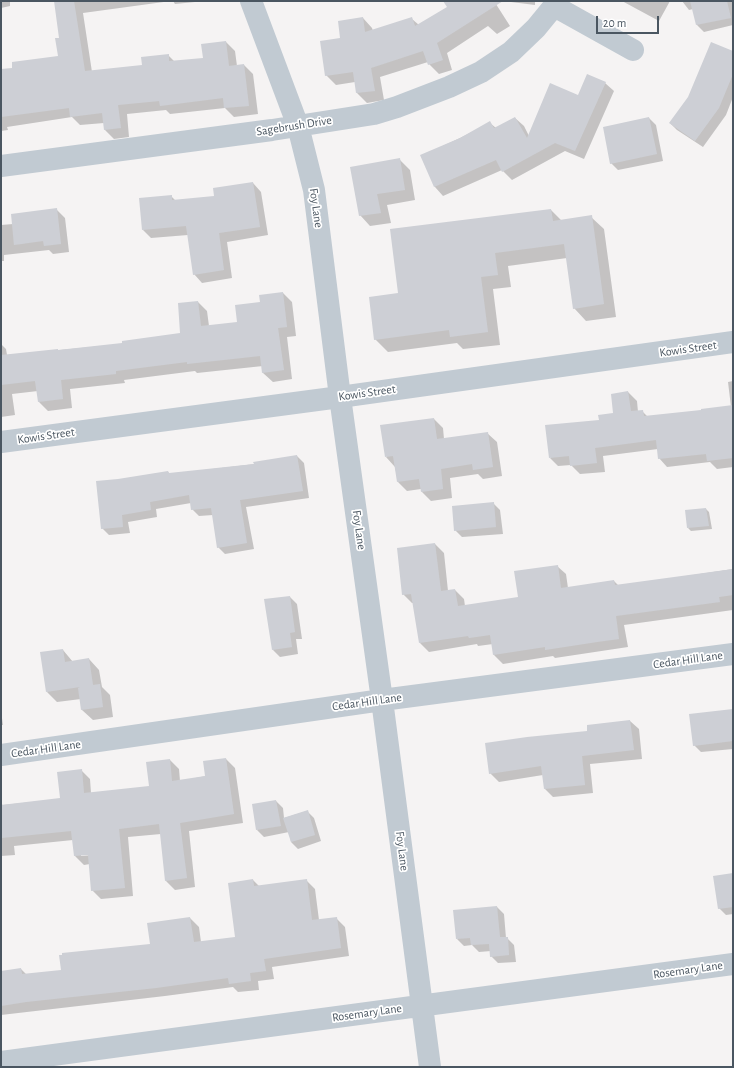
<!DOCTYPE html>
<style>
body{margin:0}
#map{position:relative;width:734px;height:1068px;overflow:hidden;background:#f5f3f3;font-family:"Alegreya Sans",sans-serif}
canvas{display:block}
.frame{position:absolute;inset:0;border:2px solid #4a5661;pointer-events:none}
.scale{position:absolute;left:596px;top:16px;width:63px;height:18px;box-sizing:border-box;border:2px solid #4a5661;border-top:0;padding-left:5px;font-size:12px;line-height:14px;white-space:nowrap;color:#4a5661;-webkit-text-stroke:3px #fff;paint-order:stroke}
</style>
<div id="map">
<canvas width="734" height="1068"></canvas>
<div class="frame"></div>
<div class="scale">20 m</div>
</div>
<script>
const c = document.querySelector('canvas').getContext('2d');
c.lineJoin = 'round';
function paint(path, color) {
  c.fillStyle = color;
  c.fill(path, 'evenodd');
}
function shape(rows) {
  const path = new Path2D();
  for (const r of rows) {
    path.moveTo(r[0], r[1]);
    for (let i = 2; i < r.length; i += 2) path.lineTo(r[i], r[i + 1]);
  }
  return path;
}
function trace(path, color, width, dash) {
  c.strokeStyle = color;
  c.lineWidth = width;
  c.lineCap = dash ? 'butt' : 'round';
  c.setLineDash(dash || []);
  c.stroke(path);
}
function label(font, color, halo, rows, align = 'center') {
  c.font = font + ' "Alegreya Sans",sans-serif';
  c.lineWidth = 3.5;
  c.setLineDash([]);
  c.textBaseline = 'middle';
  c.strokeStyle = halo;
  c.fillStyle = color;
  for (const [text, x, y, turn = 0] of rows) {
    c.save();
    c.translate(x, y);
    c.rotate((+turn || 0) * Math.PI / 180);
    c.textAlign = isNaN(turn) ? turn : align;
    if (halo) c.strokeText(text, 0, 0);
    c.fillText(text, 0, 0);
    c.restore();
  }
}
paint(shape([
 [1,1,10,1,10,6,1,8],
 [50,1,171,1,83,13,92,72,144,66,168,55,175,62,204,59,226,42,235,51,237,66,244,65,253,74,258,114,234,117,225,108,170,114,166,110,127,114,129,137,114,139,105,130,104,123,80,125,72,117,7,127,8,130,1,131,1,75,59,57,60,39,55,1],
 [173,1,195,1,195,2,175,4],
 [444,1,494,1,510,26,497,34,488,26,447,53,452,70,439,74,429,64,428,62,380,77,384,100,367,103,357,93,355,82,336,85,326,75,341,38,363,18,372,28,373,31,412,19,419,25,448,7],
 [503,1,535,1,535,5],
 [622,1,670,1,659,21],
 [682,1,732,1,733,25,704,32,697,25,693,9,689,10],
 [733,52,733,97,726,115,703,147,677,130,670,123],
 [605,83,614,91,584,159,565,151,512,180,502,170,443,196,435,187,421,156,460,138,490,123,496,128,515,118,524,126,529,136,578,97],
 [649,118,656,125,663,161,618,170,611,163],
 [400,160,410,170,415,200,387,205,391,223,370,226,360,215],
 [253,183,261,192,268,235,227,242,232,278,202,283,194,274,188,235,151,238,143,230,171,196,176,201,215,197],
 [56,209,65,218,69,252,53,254,49,250,4,255,4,261,1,261,1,225,13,224],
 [551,210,562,221,591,217,604,229,616,317,586,321,574,308,567,258,508,266,511,287,493,289,500,345,463,349,457,343,388,352,375,339,399,294],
 [283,293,292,302,296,336,287,337,292,379,273,382,263,373,263,366,197,373,195,371,124,380,125,383,70,389,72,408,48,411,39,402,38,391,12,394,15,415,1,417,1,344,6,349,7,355,123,344,181,334,198,302,207,311,209,326,238,323,261,303],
 [733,381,733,467,717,469,710,462,667,467,659,458,658,449,603,456,605,472,580,474,571,465,558,466,550,458,600,421,614,414,628,392,637,401,638,412,642,411,648,417,731,407,728,382],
 [434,419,443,428,444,439,487,433,497,442,502,476,483,479,478,474,450,478,452,498,431,501,422,492,421,489,407,491,398,482,395,467,386,457],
 [297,456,304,463,309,498,246,507,254,549,225,554,218,547,213,515,199,516,192,509,191,503,156,509,157,517,128,522,130,533,109,535,102,528,118,480,168,472,170,474,255,464],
 [493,503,500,510,503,534,462,537,455,530],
 [706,509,709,512,712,529,691,531,688,528],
 [435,544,444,553,448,591,455,590,464,599,465,606,519,598,557,566,566,574,568,588,614,581,619,586,733,569,733,610,624,625,628,647,555,658,553,656,503,664,494,655,493,644,478,646,477,644,429,652,420,643,414,603,412,603,403,594],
 [290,597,297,604,302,639,296,639,298,654,280,657,273,650],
 [63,650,73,662,89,659,99,670,102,687,110,695,113,717,93,720,82,710,81,699,57,702,47,692],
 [733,709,733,749,701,752,694,745],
 [1,711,3,725,1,725],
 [630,721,639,729,642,759,590,764,593,793,553,797,545,789,543,775,499,782,490,773,588,732],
 [226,759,235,768,243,823,189,831,195,887,175,890,166,881,161,834,128,837,133,896,101,899,92,890,90,864,84,865,75,856,73,840,14,846,15,855,1,856,1,804,3,805,61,799,81,770,90,779,91,793,150,787,170,760,179,769,180,781,206,776],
 [81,854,93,855,81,856],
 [276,801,283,808,284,818,307,811,314,818,321,841,298,849,291,842,289,832,264,837,257,830],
 [733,874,733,914,726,915,719,908],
 [253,880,260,887,306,880,315,889,319,920,336,918,345,927,349,956,272,967,274,979,258,981,259,990,238,992,233,987,165,996,1,1015,1,972,21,969,27,975,62,971,151,945,190,918,199,927,201,942,236,938],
 [497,907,504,914,506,938,507,938,514,945,516,962,498,963,491,956,491,951,479,952,472,945,464,946,457,939]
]), '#0003');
paint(shape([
 [54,1,74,1,85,71,142,65,141,57,169,54,169,61,203,58,201,44,226,41,229,66,244,64,249,106,224,108,223,98,160,106,159,101,118,105,121,128,104,130,102,113,70,117,69,108,1,117,1,69,12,68,12,62,58,56,55,38,59,38],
 [443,1,503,1,437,43,443,60,428,65,423,51,371,68,375,91,356,93,353,72,325,76,320,41,340,38,338,21,363,17,365,32,412,17,415,26,447,7],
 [690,1,727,1,731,18,696,25],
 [711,42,733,51,733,74,719,108,695,141,669,123,688,97],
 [587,74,606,82,575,151,555,143,502,172,496,160,434,187,420,155,460,138,490,121,494,128,515,117,527,138,550,83,578,95],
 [649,117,657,154,610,164,603,127],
 [400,158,405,190,377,194,381,213,359,216,350,167],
 [253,182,260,227,219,233,224,270,193,275,186,226,142,230,139,198,172,195,172,200,214,196,213,188],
 [57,208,61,244,44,246,43,241,14,245,11,214],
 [551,209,553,221,592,215,604,304,573,309,564,244,495,253,498,275,481,277,488,332,450,337,449,330,374,340,369,297,398,293,390,229],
 [283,292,287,327,278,328,284,370,262,373,260,356,187,364,187,362,116,371,116,374,61,380,63,399,38,402,35,381,1,385,1,355,58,349,58,350,122,343,122,341,180,333,178,303,198,301,201,326,237,322,235,305,260,302,259,295],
 [628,391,631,411,643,410,644,416,701,410,701,409,733,405,733,458,707,461,706,454,658,459,656,440,595,448,597,463,570,466,569,456,549,458,545,425,599,420,598,415,613,413,611,394],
 [434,418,437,439,488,432,493,467,473,470,472,464,441,469,443,489,421,492,419,479,397,482,393,456,385,457,380,425],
 [297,455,303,491,240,500,247,543,217,548,211,508,191,510,189,495,150,502,151,510,122,515,123,527,101,529,96,481,118,479,168,471,169,473,254,464,253,462],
 [494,502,496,527,454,531,452,506],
 [706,508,709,526,687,528,685,510],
 [435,543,441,591,455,589,458,606,518,597,514,571,558,565,561,588,614,580,615,585,733,569,733,595,719,597,720,602,616,616,619,639,597,642,545,650,545,647,493,655,490,635,469,638,468,636,419,643,411,594,402,595,397,548],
 [290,596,295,632,290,633,292,647,272,650,264,599],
 [63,649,65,662,89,658,93,685,100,684,103,707,81,710,78,688,80,687,46,692,40,652],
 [733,709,733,741,693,746,689,714],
 [630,720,634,750,582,756,585,785,544,789,541,766,489,774,485,743,527,737,587,731,587,725],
 [226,758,234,814,180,823,187,878,165,881,159,824,119,829,125,888,91,891,88,855,74,856,71,831,1,838,1,805,60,798,57,772,82,769,84,793,149,786,146,762,170,759,172,781,205,776,203,761],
 [276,800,281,826,256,830,252,804],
 [308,810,315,835,291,842,283,818],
 [733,873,733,907,718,909,713,876],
 [253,879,254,886,307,879,312,920,337,917,341,948,264,959,266,971,250,973,251,981,229,984,228,978,156,988,26,1002,1,1006,1,971,21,968,22,974,61,970,59,955,62,955,62,953,150,944,147,923,190,917,194,942,235,937,228,883],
 [497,906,500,937,508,937,509,955,490,957,489,944,471,945,470,938,456,939,453,910]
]), '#cdcfd5');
trace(shape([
 [251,1,298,126,314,190,340,397,382,700,430,1067],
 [554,6,633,50],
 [1,166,272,130,374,114,397,107,449,87,481,72,511,52,536,28,554,6,557,1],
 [1,442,340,397,733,342],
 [1,755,382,700,733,654],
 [1,1062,733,964]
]), '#c1cad2', 22);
label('12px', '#4a5661', '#fff', [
 ["Sagebrush Drive",294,126,-9],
 ["Foy Lane",316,208,82],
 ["Kowis Street",688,349,-8],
 ["Kowis Street",367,393,-8],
 ["Kowis Street",46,436,-8],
 ["Foy Lane",359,530,82],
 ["Cedar Hill Lane",688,660,-8],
 ["Cedar Hill Lane",367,702,-8],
 ["Cedar Hill Lane",46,749,-8],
 ["Foy Lane",402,851,83],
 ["Rosemary Lane",688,970,-8],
 ["Rosemary Lane",367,1013,-8]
]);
</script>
